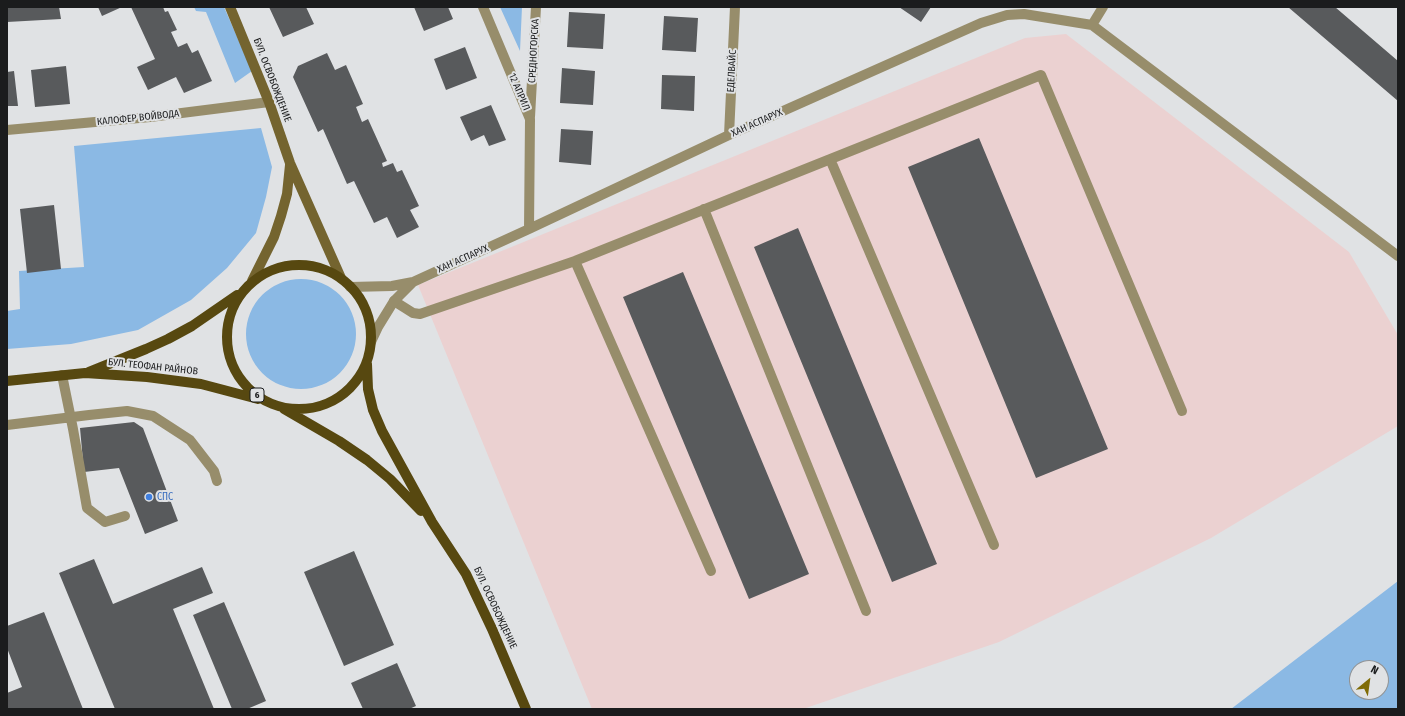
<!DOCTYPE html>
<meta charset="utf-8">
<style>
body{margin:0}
#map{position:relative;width:1405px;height:716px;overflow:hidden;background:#e0e2e4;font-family:"Fira Sans Condensed",sans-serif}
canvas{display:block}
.frame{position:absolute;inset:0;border:8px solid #1b1c1d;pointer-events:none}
.north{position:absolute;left:1349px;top:660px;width:40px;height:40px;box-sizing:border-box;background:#e0e2e4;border:1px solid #919394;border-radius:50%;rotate:29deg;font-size:11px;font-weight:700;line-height:16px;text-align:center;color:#1b1c1d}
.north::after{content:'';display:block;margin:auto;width:14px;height:18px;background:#806c06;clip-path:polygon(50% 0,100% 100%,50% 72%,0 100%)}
</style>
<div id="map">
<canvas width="1405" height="716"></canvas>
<div class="frame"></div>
<div class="north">N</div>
</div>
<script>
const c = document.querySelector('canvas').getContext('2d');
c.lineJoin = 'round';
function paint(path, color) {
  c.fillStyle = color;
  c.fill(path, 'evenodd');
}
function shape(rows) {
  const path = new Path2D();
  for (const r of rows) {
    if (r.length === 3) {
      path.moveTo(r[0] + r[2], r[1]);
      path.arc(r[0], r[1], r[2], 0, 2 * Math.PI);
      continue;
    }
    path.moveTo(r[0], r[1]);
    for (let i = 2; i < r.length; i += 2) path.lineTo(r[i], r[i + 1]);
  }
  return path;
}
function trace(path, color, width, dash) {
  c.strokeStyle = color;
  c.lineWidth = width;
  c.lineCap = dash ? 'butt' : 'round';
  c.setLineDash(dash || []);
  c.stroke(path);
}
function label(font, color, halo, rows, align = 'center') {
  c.font = font + ' "Fira Sans Condensed",sans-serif';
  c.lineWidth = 4;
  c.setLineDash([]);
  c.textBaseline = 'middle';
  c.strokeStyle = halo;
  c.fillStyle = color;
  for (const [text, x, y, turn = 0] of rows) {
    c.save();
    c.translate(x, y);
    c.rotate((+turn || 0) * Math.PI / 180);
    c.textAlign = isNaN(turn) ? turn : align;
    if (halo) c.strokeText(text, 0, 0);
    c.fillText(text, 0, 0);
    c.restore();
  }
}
paint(shape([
 [1066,34,1349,252,1398,335,1398,426,1211,538,999,642,803,709,592,709,418,285,1025,38]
]), '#ebd1d1');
paint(shape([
 [194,7,224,7,252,71,235,83,206,12,196,11],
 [500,7,522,7,520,51],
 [261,128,272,167,266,197,256,233,227,268,191,300,138,330,71,344,7,349,7,311,20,309,19,271,84,267,74,146],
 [301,334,55],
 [1398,581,1398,709,1231,709],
 [1357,668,1381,668,1381,692,1357,692]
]), '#8bb9e4');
paint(shape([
 [7,7,59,7,61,19,7,22],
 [98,7,122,7,102,16],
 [131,7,163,7,165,12,168,11,177,30,171,32,178,47,187,43,192,53,198,50,212,81,184,93,176,77,148,90,137,67,155,59],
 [269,7,306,7,314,24,283,37],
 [414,7,448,7,453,19,424,31],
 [899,7,931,7,921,22],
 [1288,7,1335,7,1398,61,1398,101],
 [569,12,605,14,603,49,567,47],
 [664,16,698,18,696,52,662,50],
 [465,47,477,78,446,90,434,59],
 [327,53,335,70,346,65,363,104,356,107,362,122,368,119,387,161,382,163,383,167,393,163,397,172,402,170,419,206,410,210,419,227,397,238,387,217,374,223,354,181,347,184,323,129,318,132,293,77,298,66],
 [66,66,70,104,35,107,31,70],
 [562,68,595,71,593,105,560,103],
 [14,71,18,106,7,106,7,72],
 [662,75,695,76,694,111,661,109],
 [491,105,506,140,489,146,484,135,471,141,460,117],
 [561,129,593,131,591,165,559,162],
 [979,138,1108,449,1036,478,908,167],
 [54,205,61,269,27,273,20,209],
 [798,228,937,564,892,582,754,247],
 [683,272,809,574,749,599,623,297],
 [134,422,143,428,178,521,145,534,119,468,84,472,80,428],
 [354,551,394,645,344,666,304,572],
 [94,559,113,604,202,567,213,593,173,609,214,709,115,709,59,573],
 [224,602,266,701,247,709,232,709,193,615],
 [44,612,83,709,7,709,7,693,22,687,7,648,7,626],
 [397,663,416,706,409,709,363,709,351,683]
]), '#585a5c');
trace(shape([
 [830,159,994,545],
 [704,209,866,611],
 [575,261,711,571],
 [394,301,413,313,420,314,575,261,1041,75,1182,411],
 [62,375,73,429,87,508,105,522,125,516],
 [7,425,89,415,127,411,153,416,190,440,214,471,217,481]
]), '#978d6b', 10);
trace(shape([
 [483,7,530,119,529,229],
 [1092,25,1398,256],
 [530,117,536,7],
 [7,130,150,117,269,102],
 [729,135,735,7],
 [350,287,392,286,413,282,529,229,729,135,981,23,1007,15,1024,14,1092,25,1103,7],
 [371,342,378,327,394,301,413,282]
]), '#978d6b', 10);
trace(shape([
 [230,7,269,102,290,163,341,278],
 [252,281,274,237,281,216,287,194,290,165]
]), '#74642f', 10);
trace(shape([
 [299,337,72],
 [367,364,368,389,373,410,382,431,432,522,466,574,492,629,526,709],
 [89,372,146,349,168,339,192,326,237,295],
 [7,381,85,373,147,377,201,384,258,399],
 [284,409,339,441,367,460,390,479,421,511]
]), '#574810', 10);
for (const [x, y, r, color] of [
 [149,497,4,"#3f7fe0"]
]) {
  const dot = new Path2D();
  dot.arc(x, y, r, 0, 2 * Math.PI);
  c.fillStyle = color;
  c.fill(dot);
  trace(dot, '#e0e2e4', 1.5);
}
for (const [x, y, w] of [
 [257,395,14]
]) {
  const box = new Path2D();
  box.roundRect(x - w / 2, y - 7, w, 14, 3);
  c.fillStyle = '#e0e2e4';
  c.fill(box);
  trace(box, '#1b1c1d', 1);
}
label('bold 9px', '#1b1c1d', null, [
 ["6",257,395]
]);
label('10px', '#1b1c1d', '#e0e2e4', [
 ["СРЕДНОГОРСКА",534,51,-87],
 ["ЕДЕЛВАЙС",732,71,-87],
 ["БУЛ. ОСВОБОЖДЕНИЕ",272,80,69],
 ["12 АПРИЛ",519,92,67],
 ["КАЛОФЕР ВОЙВОДА",138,118,-6],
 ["ХАН АСПАРУХ",757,123,-24],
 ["ХАН АСПАРУХ",463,259,-24],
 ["БУЛ. ТЕОФАН РАЙНОВ",153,367,6],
 ["БУЛ. ОСВОБОЖДЕНИЕ",495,608,65]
]);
label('10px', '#366cbe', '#e0e2e4', [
 ["СПС",157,497]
], 'left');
</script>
